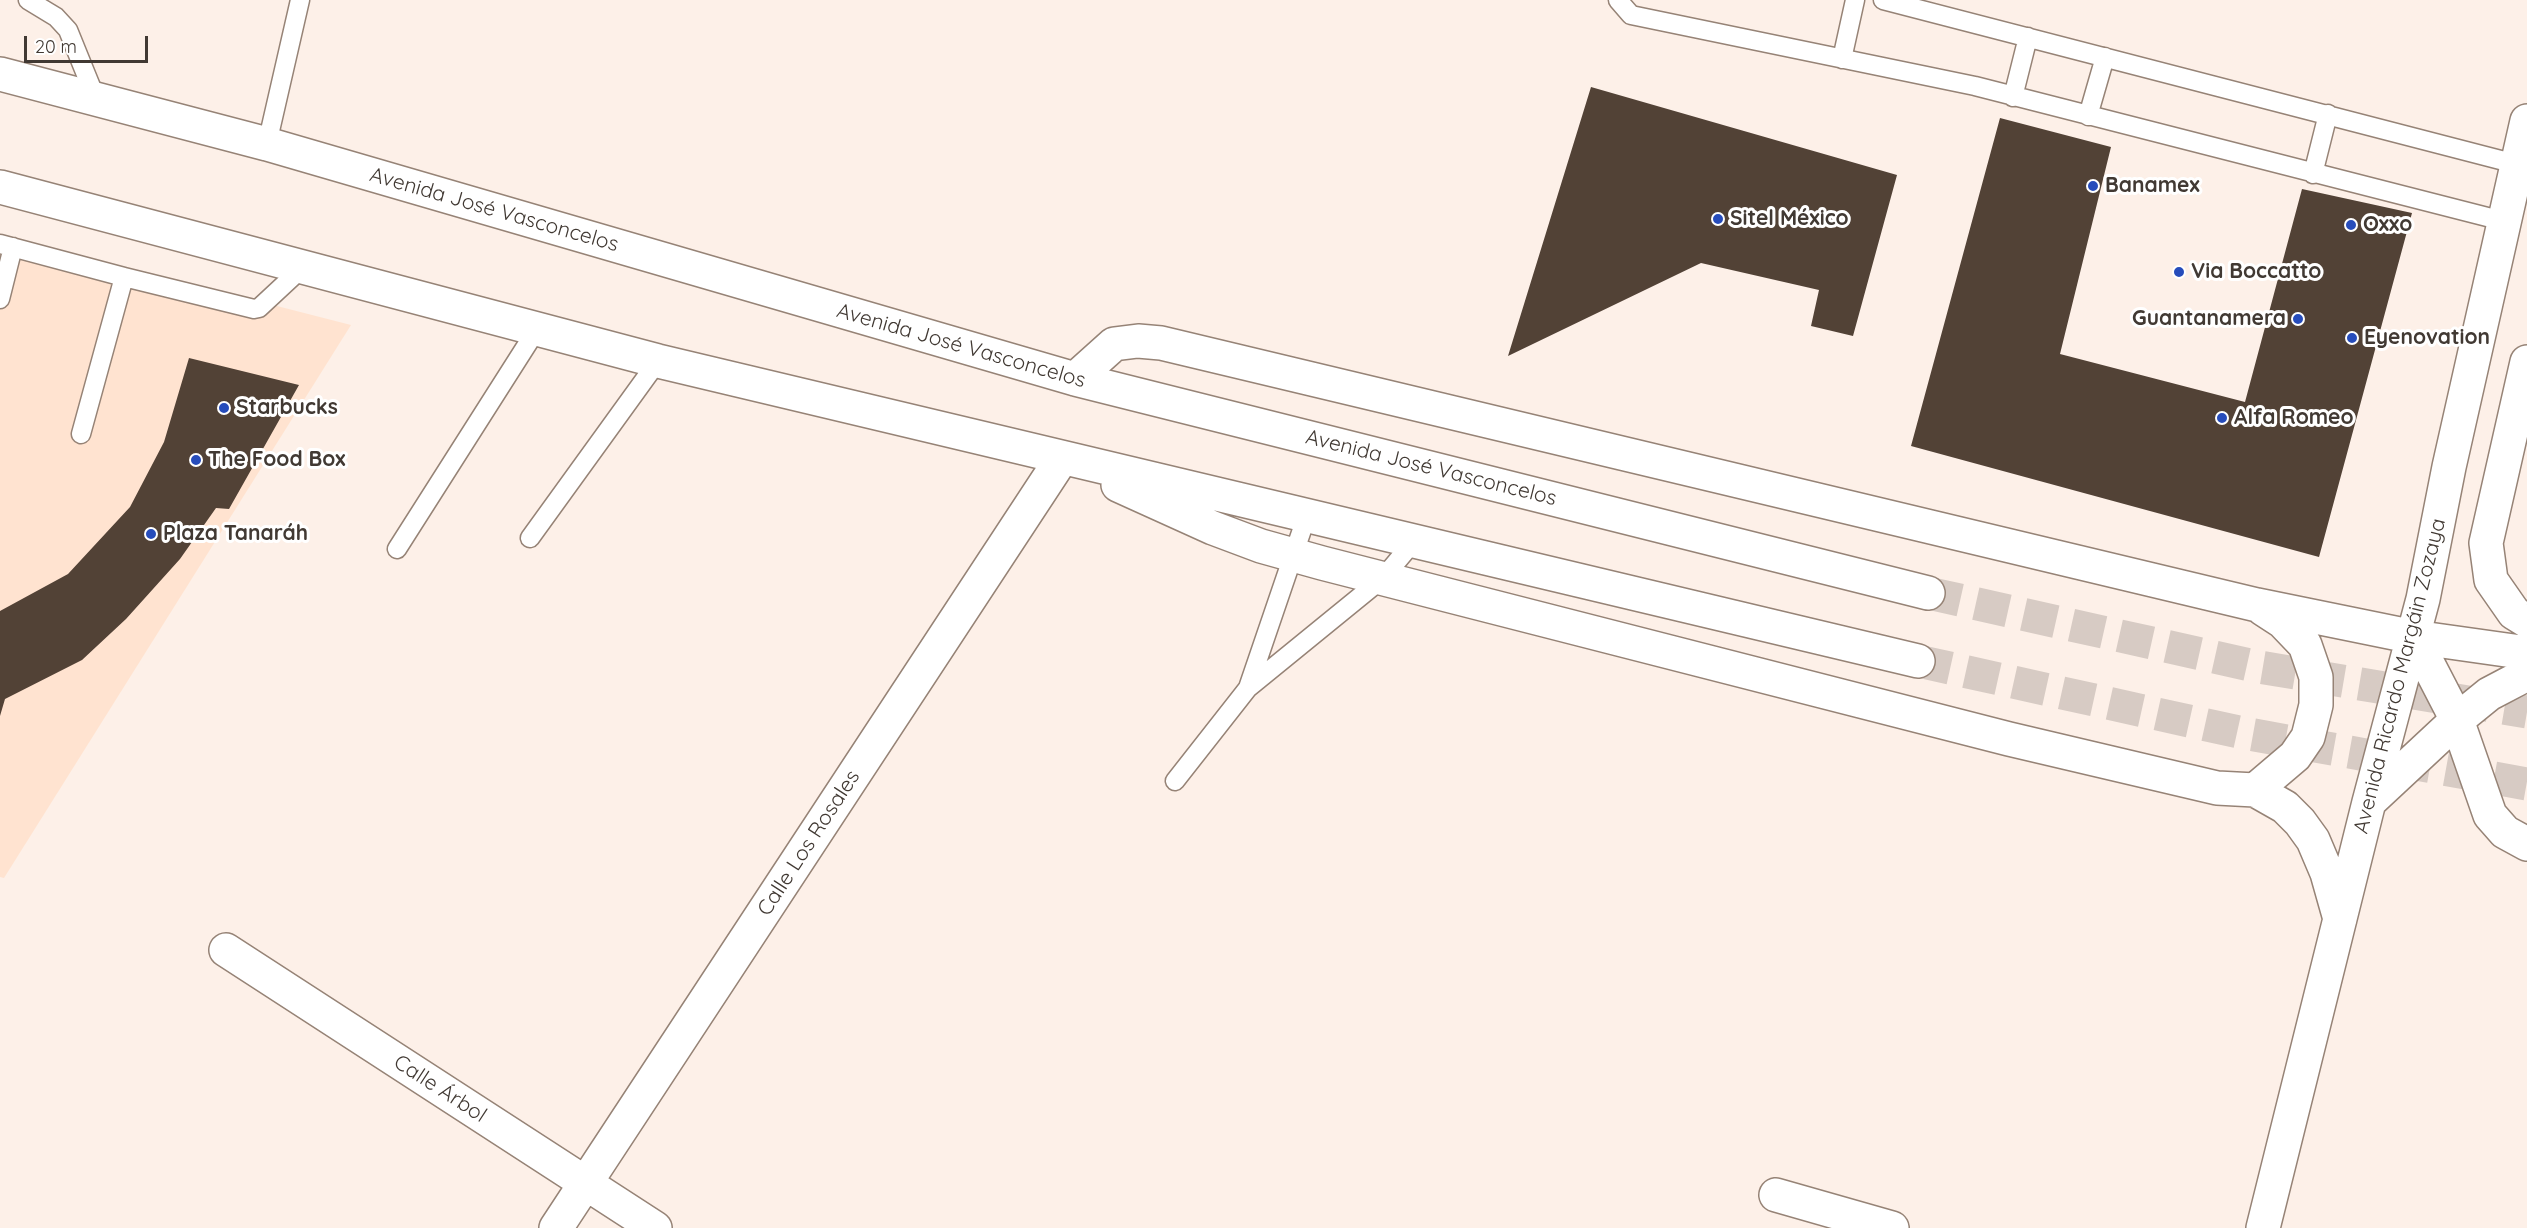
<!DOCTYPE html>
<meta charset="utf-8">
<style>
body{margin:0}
#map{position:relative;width:2527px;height:1228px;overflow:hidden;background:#fdf0e8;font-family:Quicksand,sans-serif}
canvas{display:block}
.scale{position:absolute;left:24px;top:36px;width:124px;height:27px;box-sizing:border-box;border:3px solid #413933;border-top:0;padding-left:8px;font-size:18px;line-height:21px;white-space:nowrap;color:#413933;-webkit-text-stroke:4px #fff;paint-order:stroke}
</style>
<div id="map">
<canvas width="2527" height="1228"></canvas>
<div class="scale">20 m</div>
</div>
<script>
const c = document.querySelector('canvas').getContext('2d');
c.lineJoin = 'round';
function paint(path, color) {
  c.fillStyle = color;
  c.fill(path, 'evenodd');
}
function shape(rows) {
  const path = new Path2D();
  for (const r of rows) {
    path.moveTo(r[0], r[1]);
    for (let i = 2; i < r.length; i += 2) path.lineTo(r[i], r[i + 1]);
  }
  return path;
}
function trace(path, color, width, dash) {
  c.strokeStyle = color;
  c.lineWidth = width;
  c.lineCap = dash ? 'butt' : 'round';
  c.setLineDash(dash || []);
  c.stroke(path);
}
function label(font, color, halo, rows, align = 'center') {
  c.font = font + ' Quicksand,sans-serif';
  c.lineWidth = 6;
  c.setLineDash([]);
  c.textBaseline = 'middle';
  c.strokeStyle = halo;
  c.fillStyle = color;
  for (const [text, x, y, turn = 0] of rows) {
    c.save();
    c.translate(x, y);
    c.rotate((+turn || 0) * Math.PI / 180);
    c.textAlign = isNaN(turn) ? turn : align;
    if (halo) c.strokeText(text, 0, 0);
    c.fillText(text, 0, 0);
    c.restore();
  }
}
paint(shape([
 [0,235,351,325,4,878,0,877]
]), '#ffe3d0');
paint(shape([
 [1591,87,1897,175,1853,336,1811,326,1819,290,1701,263,1508,356],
 [2000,118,2111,147,2060,354,2245,402,2302,189,2412,213,2319,557,1911,446],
 [189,358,299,385,229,509,216,508,180,559,126,619,82,660,5,699,0,716,0,611,68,574,130,507,164,442]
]), '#524236');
trace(shape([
 [1928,593,2259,667,2527,712],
 [1918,661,2243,733,2527,784]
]), '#d7cbc4', 33, [33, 16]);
const lane = shape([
 [28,0,56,17,68,30,96,99],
 [1618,0,1631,15,1975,86,2503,221],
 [1883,0,2516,164],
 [1842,59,1855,0],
 [2013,97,2028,37],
 [2088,116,2105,57],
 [267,144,300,0],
 [2313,174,2328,114],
 [0,244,124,277],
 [0,299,13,247],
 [81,434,124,277,254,309,259,308,302,268],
 [530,538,658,361],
 [397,549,537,329],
 [1248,688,1307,515],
 [1175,781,1248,688,1383,578,1414,541]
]);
const street = shape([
 [226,950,655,1228],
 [1776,1195,1892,1228],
 [556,1228,1062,458]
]);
const secondary = shape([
 [0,74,267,144,1075,379,1928,593],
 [0,187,658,361,1918,661],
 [2527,362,2486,543,2491,580,2514,613,2527,621],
 [1075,379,1114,344,1138,341,1161,343,2257,605,2414,637,2527,653],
 [1118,485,1213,528,1261,546,1322,563,2009,739,2217,788,2255,790,2285,807,2300,822,2313,840,2327,873,2340,919],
 [2414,637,2457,720,2490,815,2505,832,2527,844],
 [2255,790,2295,756,2308,737,2316,705,2316,677,2305,645,2283,622,2263,609],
 [2369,802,2457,720,2489,694,2527,674],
 [2263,1228,2369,802,2423,599,2449,467,2527,121]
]);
trace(lane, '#968376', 21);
trace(street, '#968376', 36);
trace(secondary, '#968376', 36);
trace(lane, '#fff', 18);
trace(street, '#fff', 33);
trace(secondary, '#fff', 33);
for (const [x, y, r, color] of [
 [2093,186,6,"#264cbb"],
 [1718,219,6,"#264cbb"],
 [2351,225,6,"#264cbb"],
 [2179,272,6,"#264cbb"],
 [2298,319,6,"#264cbb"],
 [2352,338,6,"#264cbb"],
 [224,408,6,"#264cbb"],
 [2222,418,6,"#264cbb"],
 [196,460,6,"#264cbb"],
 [151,534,6,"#264cbb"]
]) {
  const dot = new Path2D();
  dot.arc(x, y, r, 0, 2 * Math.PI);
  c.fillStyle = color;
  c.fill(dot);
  trace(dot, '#fff', 2);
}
label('bold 21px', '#413933', '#fff', [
 ["Banamex",2105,186],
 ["Sitel México",1730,219],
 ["Oxxo",2363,225],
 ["Via Boccatto",2191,272],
 ["Guantanamera",2286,319,"right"],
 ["Eyenovation",2364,338],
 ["Starbucks",236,408],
 ["Alfa Romeo",2234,418],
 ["The Food Box",208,460],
 ["Plaza Tanaráh",163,534]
], 'left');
label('21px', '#413933', '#fff', [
 ["Avenida José Vasconcelos",494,210,16],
 ["Avenida José Vasconcelos",961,346,16],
 ["Avenida José Vasconcelos",1431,468,14],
 ["Avenida Ricardo Margáin Zozaya",2400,676,-76],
 ["Calle Los Rosales",809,843,-57],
 ["Calle Árbol",440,1089,33]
]);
</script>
